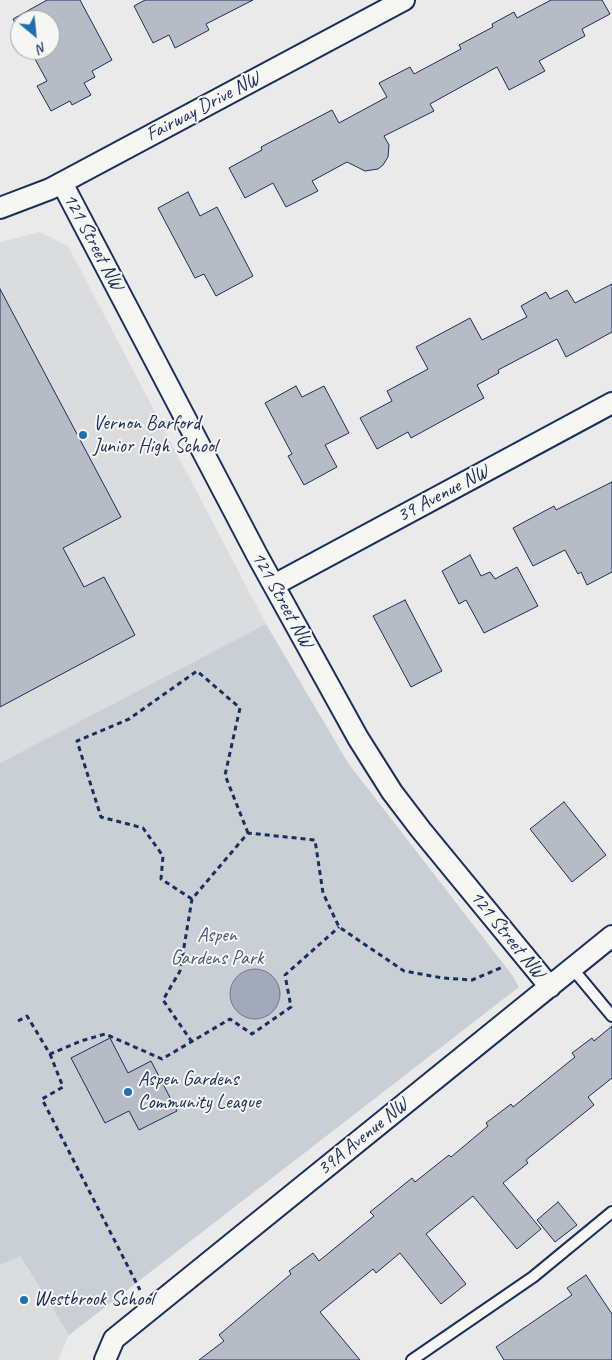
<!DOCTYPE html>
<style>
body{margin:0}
#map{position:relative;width:612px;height:1360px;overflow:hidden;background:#e9eae9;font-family:Caveat,sans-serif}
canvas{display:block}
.north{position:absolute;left:10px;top:10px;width:50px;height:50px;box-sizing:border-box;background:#f6f6f2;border:1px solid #9ea6b7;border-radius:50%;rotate:152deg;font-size:14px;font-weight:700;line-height:20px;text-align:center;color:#1b2f5e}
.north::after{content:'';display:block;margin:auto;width:18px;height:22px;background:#1f6fb2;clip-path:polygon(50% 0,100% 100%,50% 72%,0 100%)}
</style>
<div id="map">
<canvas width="612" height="1360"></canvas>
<div class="north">N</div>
</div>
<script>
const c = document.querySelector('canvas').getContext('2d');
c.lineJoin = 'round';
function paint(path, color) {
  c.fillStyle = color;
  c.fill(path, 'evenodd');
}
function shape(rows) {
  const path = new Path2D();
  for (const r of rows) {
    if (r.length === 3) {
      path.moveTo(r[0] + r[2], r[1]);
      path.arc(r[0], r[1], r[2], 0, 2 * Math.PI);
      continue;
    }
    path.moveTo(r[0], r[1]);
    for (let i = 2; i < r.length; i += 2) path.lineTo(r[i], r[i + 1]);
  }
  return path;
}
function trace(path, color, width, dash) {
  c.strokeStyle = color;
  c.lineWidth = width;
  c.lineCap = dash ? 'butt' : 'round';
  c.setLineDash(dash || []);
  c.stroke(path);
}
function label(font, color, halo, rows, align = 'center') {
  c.font = font + ' Caveat,sans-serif';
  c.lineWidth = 4;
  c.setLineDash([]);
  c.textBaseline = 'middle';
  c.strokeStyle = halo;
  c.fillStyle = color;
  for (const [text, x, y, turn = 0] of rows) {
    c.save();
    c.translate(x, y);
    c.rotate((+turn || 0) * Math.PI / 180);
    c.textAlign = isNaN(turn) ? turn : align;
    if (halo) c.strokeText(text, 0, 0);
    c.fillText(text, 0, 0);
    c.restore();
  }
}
paint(shape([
 [40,232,68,246,266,624,0,763,0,242],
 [19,1255,69,1335,58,1360,0,1360,0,1265]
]), '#dadcde');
paint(shape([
 [266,624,348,763,512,975,519,987,69,1335,20,1256,0,1265,0,763]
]), '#caced5');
const water = shape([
 [255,994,25]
]);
paint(water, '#a2aaba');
trace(water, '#6c7995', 1);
const building = shape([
 [47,0,80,0,112,60,92,71,95,77,84,83,91,95,72,105,70,101,51,111,37,86,47,81,30,50,50,50,50,20,20,20,20,31,13,19,47,0],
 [145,0,253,0,206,24,209,30,175,48,169,35,153,43,134,6,145,0],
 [551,0,602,0,610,14,582,29,585,36,539,61,545,71,509,90,497,67,430,104,434,111,384,136,389,145,388,157,383,165,378,169,365,171,347,162,312,181,318,191,286,207,273,183,245,198,229,168,262,150,261,147,332,110,339,123,387,97,379,83,410,67,414,74,461,49,459,45,493,27,492,24,514,12,517,18,551,0],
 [188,192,200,216,217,207,253,276,216,296,204,274,195,278,158,208,188,192],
 [612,284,612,332,566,357,557,339,498,370,499,373,477,385,484,398,411,438,408,432,377,449,360,418,392,401,387,391,428,369,416,347,470,318,482,340,527,317,521,306,546,292,550,299,567,290,575,303,612,284],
 [0,289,121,517,63,548,84,587,104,577,135,635,0,707,0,289],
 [296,386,302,397,324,386,349,433,325,445,337,467,304,485,288,456,292,454,265,403,296,386],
 [612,482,612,572,587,585,581,572,578,574,565,550,533,566,513,528,554,506,556,510,612,482],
 [470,555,481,576,490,572,495,579,517,567,538,606,484,633,466,600,459,604,442,571,470,555],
 [405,600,442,671,411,687,373,616,405,600],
 [564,802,606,855,572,882,530,829,564,802],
 [612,1026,612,1078,588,1097,594,1105,526,1160,528,1163,503,1183,541,1229,517,1249,473,1196,426,1234,466,1284,441,1304,400,1253,376,1273,373,1269,320,1312,360,1360,199,1360,224,1341,219,1335,291,1274,289,1271,313,1253,319,1261,374,1216,370,1212,412,1178,415,1182,449,1155,451,1157,488,1126,486,1123,511,1104,513,1107,575,1057,572,1053,592,1038,594,1041,612,1026],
 [110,1038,128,1073,151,1061,177,1111,139,1130,129,1111,105,1123,71,1058,110,1038],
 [558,1202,577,1225,555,1242,537,1220,558,1202],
 [586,1275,612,1314,612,1360,504,1360,496,1347,572,1295,567,1288,586,1275]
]);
paint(building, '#b6bbc6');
trace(building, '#1b2f5e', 1);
const service = shape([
 [572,968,612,1016],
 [412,1360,533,1277,612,1212]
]);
const minor = shape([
 [62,183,257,555,358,738,392,792,421,830,550,987],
 [0,208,50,189,404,0],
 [274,585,612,403],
 [105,1360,114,1339,612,936]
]);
trace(service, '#1b2f5e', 14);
trace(minor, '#1b2f5e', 24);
trace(shape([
 [192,899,161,879,163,856,143,828,101,817,77,741,129,719,197,671,240,708,225,775,248,833],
 [18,1021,27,1016,50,1054,81,1041,105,1034,162,1059,230,1019,252,1034,291,1007,285,975,339,927],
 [192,1042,163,1000,180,971,192,899,248,833,315,840,323,893,339,927,404,971,443,978,472,980,503,967],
 [50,1054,63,1087,42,1099,140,1290]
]), '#1b2f5e', 3, [5, 4]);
trace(service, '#f6f6f2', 10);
trace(minor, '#f6f6f2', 20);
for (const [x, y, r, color] of [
 [83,435,5,"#1f6fb2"],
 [128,1092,5,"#1f6fb2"],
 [24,1300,5,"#1f6fb2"]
]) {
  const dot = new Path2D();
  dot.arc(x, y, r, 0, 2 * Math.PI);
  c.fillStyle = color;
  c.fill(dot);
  trace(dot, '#f6f6f2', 2);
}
label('20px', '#1b2f5e', '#f6f6f2', [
 ["Fairway Drive NW",203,107,-28],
 ["121 Street NW",93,242,62],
 ["39 Avenue NW",443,494,-28],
 ["121 Street NW",282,600,61],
 ["121 Street NW",507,935,51],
 ["39A Avenue NW",363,1137,-39]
]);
label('20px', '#1b2f5e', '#f6f6f2', [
 ["Vernon Barford",93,424],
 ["Junior High School",93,447],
 ["Aspen Gardens",138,1080],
 ["Community League",138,1103],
 ["Westbrook School",34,1300]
], 'left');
label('20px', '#47577c', '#f6f6f2', [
 ["Aspen",217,936],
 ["Gardens Park",217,959]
]);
</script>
